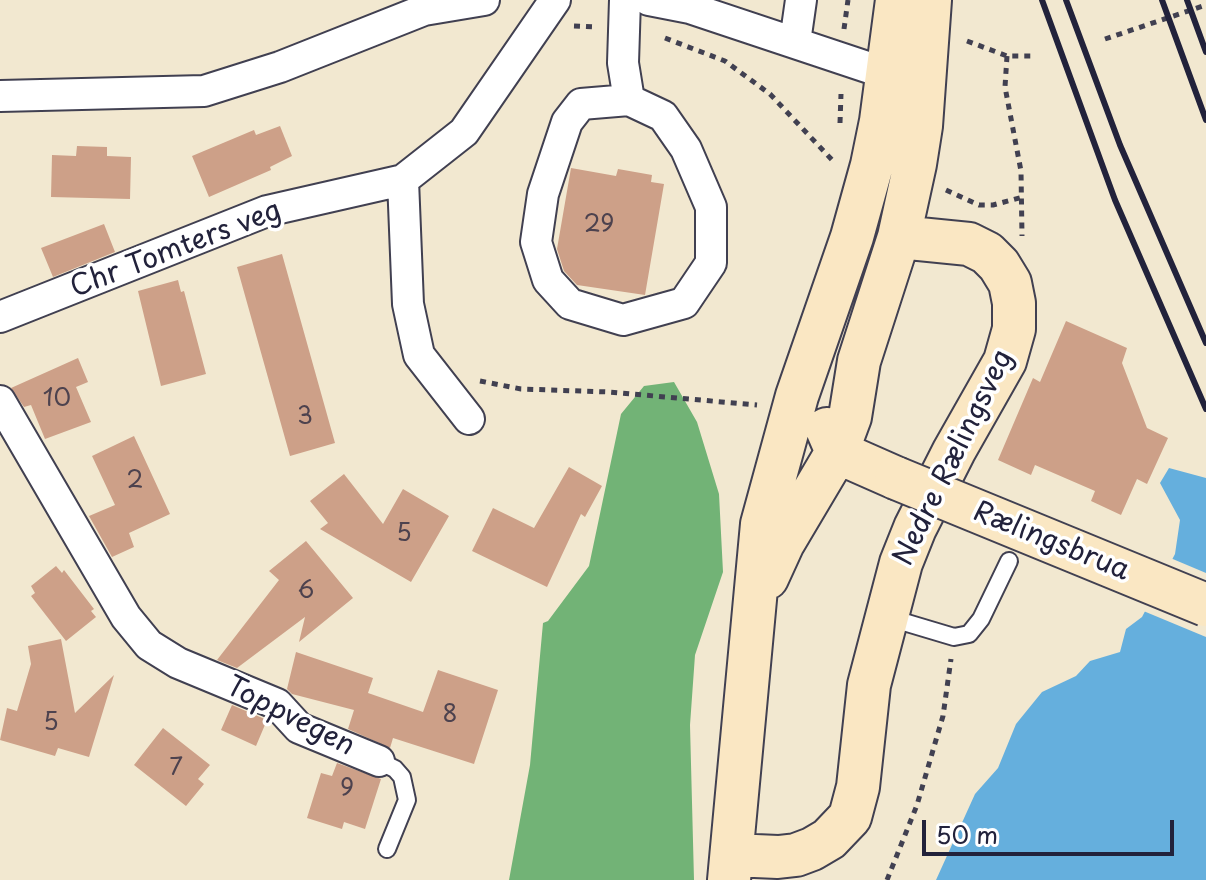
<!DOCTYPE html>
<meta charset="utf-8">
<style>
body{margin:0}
#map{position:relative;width:1206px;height:880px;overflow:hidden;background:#f2e8d0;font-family:"Playpen Sans",sans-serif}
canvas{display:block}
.scale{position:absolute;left:922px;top:820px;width:252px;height:36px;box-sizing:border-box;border:4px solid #22223b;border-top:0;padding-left:10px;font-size:24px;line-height:28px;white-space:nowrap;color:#22223b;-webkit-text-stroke:6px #fff;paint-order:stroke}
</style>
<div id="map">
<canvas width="1206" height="880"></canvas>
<div class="scale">50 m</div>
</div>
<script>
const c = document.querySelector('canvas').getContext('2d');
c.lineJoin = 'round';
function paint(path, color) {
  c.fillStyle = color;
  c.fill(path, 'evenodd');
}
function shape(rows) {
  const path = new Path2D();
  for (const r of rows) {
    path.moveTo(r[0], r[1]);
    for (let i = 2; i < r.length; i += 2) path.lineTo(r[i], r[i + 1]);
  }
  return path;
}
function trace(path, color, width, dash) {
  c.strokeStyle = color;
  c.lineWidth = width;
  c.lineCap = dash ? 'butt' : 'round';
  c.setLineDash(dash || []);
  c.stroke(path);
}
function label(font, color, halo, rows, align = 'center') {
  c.font = font + ' "Playpen Sans",sans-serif';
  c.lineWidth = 7;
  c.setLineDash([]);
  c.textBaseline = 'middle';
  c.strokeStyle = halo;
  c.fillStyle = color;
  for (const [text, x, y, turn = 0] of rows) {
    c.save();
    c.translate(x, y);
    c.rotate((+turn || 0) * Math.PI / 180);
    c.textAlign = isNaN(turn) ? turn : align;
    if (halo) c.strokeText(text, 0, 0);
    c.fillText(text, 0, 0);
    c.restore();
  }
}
paint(shape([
 [674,382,697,422,719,494,723,572,695,655,690,725,694,880,509,880,530,765,543,623,548,621,589,566,621,414,644,386]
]), '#72b376');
paint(shape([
 [1169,468,1206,478,1206,880,936,880,975,794,998,768,1016,724,1042,692,1076,676,1090,661,1120,652,1126,629,1142,617,1175,554,1180,520,1160,483]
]), '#65afdd');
paint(shape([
 [1168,557,1206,573,1206,637,1141,610]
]), '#f2e8d0');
paint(shape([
 [280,126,292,156,270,167,271,170,209,197,192,156,254,130,256,135],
 [77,146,107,147,107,156,131,157,130,199,51,197,52,155,76,156],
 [571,168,616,176,618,169,652,175,651,182,664,184,645,295,577,285,564,271,557,249],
 [104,224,115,252,53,277,41,248],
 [282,254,335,443,290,456,237,267],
 [178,280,181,292,184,291,206,374,161,386,138,291],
 [1066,321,1127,348,1122,363,1147,428,1168,438,1147,484,1137,479,1121,515,1091,501,1095,491,1035,465,1031,475,998,460,1033,378,1040,382],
 [78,358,88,382,76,387,91,422,45,439,31,405,24,407,11,388],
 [134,436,170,514,129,533,134,547,112,557,89,516,115,505,92,456],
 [569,467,602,486,585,517,581,514,547,587,472,551,493,508,534,528],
 [344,474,383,524,403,489,449,516,411,582,320,529,328,523,310,501],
 [306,541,353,598,299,642,305,617,237,668,217,660,279,580,269,571],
 [56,566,62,573,64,570,94,609,91,611,96,617,66,641,31,596,35,593,31,586],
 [61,639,75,713,114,675,89,757,58,748,55,756,0,740,7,708,17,711,31,664,28,646],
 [296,652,373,678,368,693,423,712,438,670,498,690,474,764,393,738,390,748,348,729,354,710,292,694,287,689],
 [232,705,267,720,256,746,221,730],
 [163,728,210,765,198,779,204,784,186,806,134,765],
 [337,763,381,779,365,829,344,822,342,829,307,818,321,773,332,776]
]), '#cda088');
const service = shape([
 [887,617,954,637,969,634,981,619,1009,561],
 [379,761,395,769,402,777,407,800,387,849]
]);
const minor = shape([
 [625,0,623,63,629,100],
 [649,0,690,8,888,74,907,77],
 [795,42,801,0],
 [0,96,204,91,280,67,424,10,484,0],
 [629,100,663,116,686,149,711,207,711,263,684,303,623,320,570,304,548,280,536,242,543,194,567,122,581,104,629,100],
 [403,180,408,304,419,355,469,419],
 [0,317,267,211,403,180,464,132,555,0],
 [0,401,126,617,149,645,178,663,277,704,299,728,379,761]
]);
const secondary = shape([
 [827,429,837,452,896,478],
 [767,578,783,543,837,452,850,417,859,361,899,237,915,164,921,126,930,0],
 [732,855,778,857,796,855,812,849,829,839,850,817,858,787,869,685,901,563,915,528,954,451,1005,361,1014,329,1014,303,1010,283,999,265,987,253,969,244,899,237],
 [729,880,762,524,797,396,852,237,872,165,881,121,897,0]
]);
trace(service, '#414051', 20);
trace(minor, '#414051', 34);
trace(secondary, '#414051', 46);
trace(shape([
 [574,26,596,27],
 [844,29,848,0],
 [665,38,725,61,770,94,834,162],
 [1105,39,1206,5],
 [967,41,1007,56,1033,56],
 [1007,56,1005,87,1021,171,1022,236],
 [840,123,841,94],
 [946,190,979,205,993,205,1023,197],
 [480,381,521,389,609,392,757,405],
 [887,880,917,805,943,716,951,659]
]), '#414051', 5, [6, 6]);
trace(service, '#fff', 16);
trace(minor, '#fff', 30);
trace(secondary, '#fae7c3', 42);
trace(shape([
 [1042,0,1115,200,1206,409],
 [1066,0,1120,145,1206,343],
 [1162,0,1206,120],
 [1187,0,1206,52]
]), '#22223b', 6);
const secondaryBridge = shape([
 [896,478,1206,605]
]);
trace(secondaryBridge, '#414051', 46, []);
trace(secondaryBridge, '#fae7c3', 42);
label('24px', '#4d424e', null, [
 ["29",599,225],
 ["10",57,399],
 ["3",305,417],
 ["2",135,481],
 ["5",404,534],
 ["6",306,591],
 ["8",450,715],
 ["5",51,723],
 ["7",176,768],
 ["9",347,789]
]);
label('28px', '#22223b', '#fff', [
 ["Chr Tomters veg",176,250,-21],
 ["Nedre Rælingsveg",954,458,-64],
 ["Rælingsbrua",1051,542,22],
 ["Toppvegen",290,717,27]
]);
</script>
